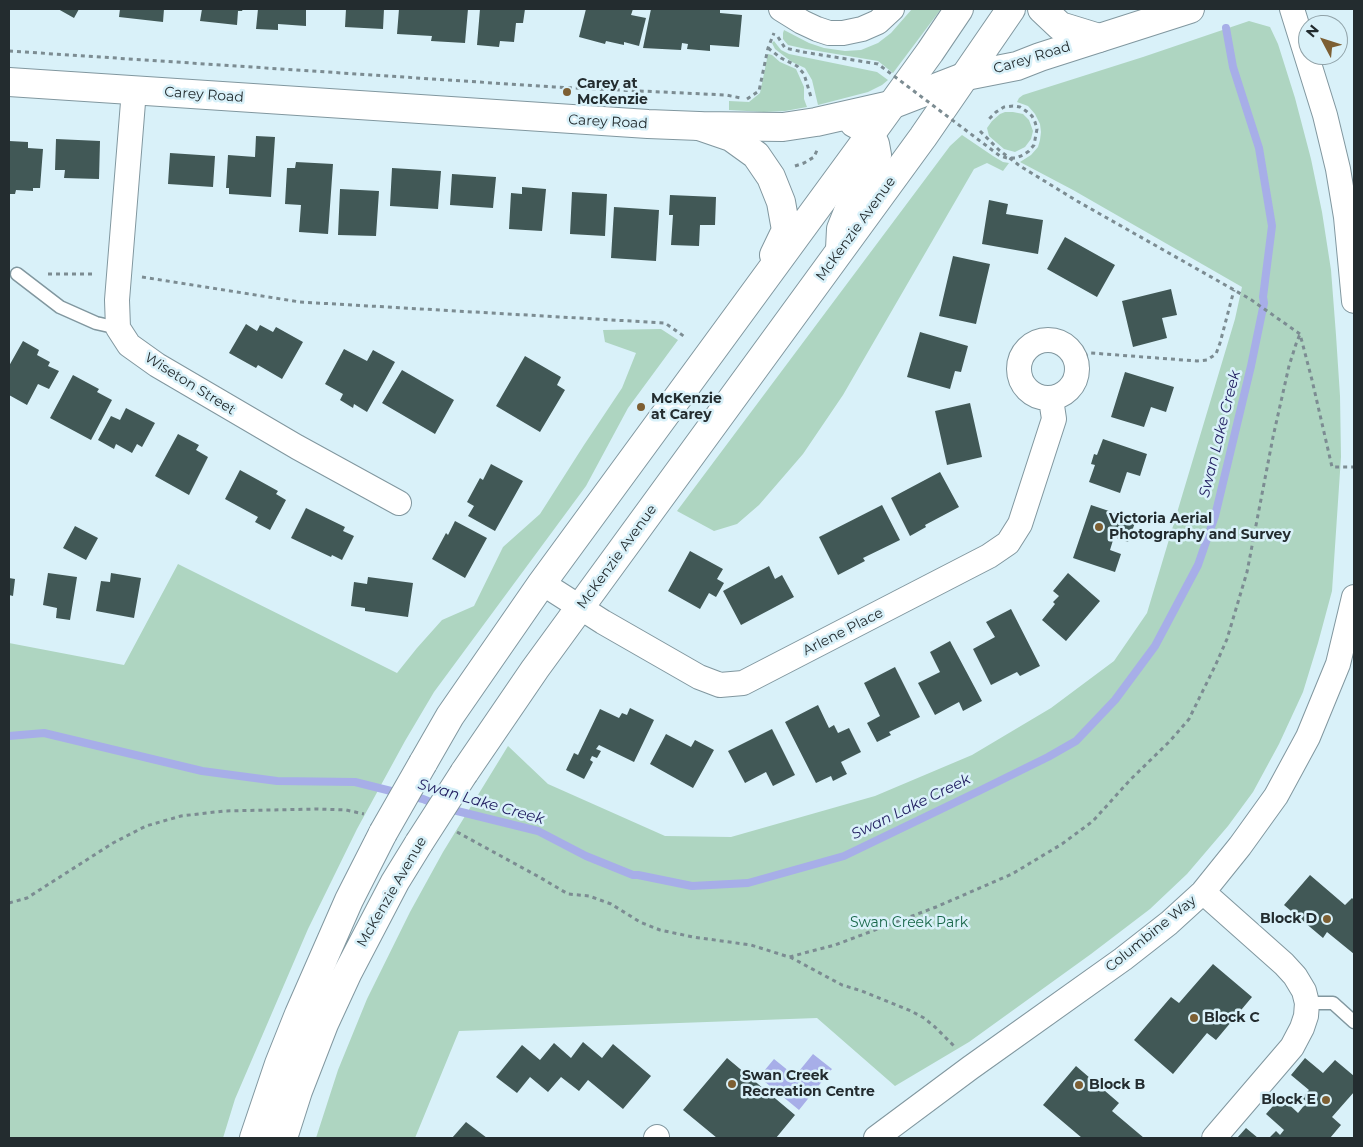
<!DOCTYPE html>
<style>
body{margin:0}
#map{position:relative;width:1363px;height:1147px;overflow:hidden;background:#d9f1f9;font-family:Montserrat,sans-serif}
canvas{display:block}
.frame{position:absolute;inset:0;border:10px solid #232c2f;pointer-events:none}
.north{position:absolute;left:1298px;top:15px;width:50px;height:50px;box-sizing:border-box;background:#d9f1f9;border:1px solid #90a2a8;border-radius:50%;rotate:310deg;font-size:14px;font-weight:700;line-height:20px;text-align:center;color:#232c2f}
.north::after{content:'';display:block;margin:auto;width:18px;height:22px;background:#7d5f33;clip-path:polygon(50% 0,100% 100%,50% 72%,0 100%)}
</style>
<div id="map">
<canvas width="1363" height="1147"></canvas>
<div class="frame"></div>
<div class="north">N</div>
</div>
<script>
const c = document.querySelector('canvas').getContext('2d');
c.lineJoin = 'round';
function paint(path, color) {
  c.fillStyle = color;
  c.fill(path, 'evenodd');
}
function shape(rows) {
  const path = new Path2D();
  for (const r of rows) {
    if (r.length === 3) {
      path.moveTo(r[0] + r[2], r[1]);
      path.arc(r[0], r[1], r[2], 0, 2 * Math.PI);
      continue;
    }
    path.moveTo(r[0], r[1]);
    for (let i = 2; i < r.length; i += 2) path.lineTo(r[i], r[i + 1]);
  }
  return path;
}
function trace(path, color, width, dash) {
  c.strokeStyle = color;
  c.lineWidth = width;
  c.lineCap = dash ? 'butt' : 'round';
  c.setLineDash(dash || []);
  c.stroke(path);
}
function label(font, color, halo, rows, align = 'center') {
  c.font = font + ' Montserrat,sans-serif';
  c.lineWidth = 5;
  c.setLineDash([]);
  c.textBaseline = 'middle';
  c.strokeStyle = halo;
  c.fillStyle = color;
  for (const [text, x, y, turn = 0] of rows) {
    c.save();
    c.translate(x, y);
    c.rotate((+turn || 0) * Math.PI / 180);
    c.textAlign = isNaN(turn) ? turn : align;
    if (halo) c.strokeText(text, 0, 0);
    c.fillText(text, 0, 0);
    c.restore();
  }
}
paint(shape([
 [912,9,941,9,893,73,878,61,806,49,788,45,783,39,783,33,784,30,809,43,824,48,845,51,861,50,878,43,891,33],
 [1249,21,1270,27,1278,44,1295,98,1311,159,1322,212,1331,270,1336,335,1340,396,1341,457,1332,591,1318,643,1303,692,1279,744,1253,792,1228,826,1187,874,1150,909,1091,954,969,1042,895,1086,817,1018,459,1031,415,1138,316,1138,338,1070,367,999,410,912,443,852,508,746,548,784,665,836,731,837,875,796,972,755,1051,708,1114,661,1147,613,1235,319,1242,287,1073,190,1020,162,1031,155,1038,147,1040,140,1041,132,1040,124,1035,114,1028,106,1017,102,1019,98,1023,95,1143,57],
 [774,41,781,50,789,54,877,72,888,80,882,85,868,92,818,105,812,80,805,68,792,62,775,49,772,43],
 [768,54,772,55,780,62,796,69,804,87,804,99,807,107,785,111,764,112,729,110,729,101,749,102,760,93],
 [1005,112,1013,112,1023,114,1029,120,1033,131,1031,139,1025,147,1015,152,1004,149,989,136,987,128,992,121,1000,114],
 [962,135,993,156,1003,162,1009,163,1003,171,987,163,974,169,843,395,803,454,759,505,737,524,714,531,677,511,950,146],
 [661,329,678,340,628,408,586,486,434,692,405,741,357,829,308,929,235,1099,223,1138,9,1138,9,643,124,665,178,564,397,673,417,648,442,620,474,606,503,547,540,514,584,445,622,388,636,353,605,342,603,330]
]), '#aed5c1');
paint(shape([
 [813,1054,832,1069,799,1110,759,1077,774,1059,795,1076]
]), '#a7aee8');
trace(shape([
 [9,736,44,733,202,771,277,781,355,782,423,799,445,808,538,831,586,856,633,875,638,875,692,886,748,883,844,856,981,790,1048,757,1076,741,1115,700,1155,646,1198,565,1215,516,1251,366,1264,303,1263,297,1272,226,1259,148,1233,67,1226,28]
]), '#a7aee8', 8);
paint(shape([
 [58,9,79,9,74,18],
 [120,9,164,9,163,22,119,17],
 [202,9,243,9,242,11,238,11,237,25,200,21],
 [258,9,306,9,306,26,278,24,278,30,256,29],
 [346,9,384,9,383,29,345,27],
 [399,9,468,9,465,43,431,41,432,36,397,34],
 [480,9,525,9,523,23,516,23,514,42,500,41,499,47,477,45],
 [586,9,633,9,631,15,646,18,639,46,624,42,624,45,606,41,605,44,579,37],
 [651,9,720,9,720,13,742,15,739,47,710,45,710,51,687,49,688,44,682,43,681,50,643,48],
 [256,136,275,137,271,197,229,194,229,188,226,188,228,155,255,157],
 [56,139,100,141,99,179,64,178,65,170,55,170],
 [9,141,28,142,28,148,43,149,40,188,33,188,33,191,16,190,15,194,9,194],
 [170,153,215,156,213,187,168,184],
 [296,162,333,164,328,234,299,232,301,205,285,204,287,168,295,168],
 [392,168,441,171,438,209,390,206],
 [452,174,496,177,493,208,450,205],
 [522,187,546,189,542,231,509,229,511,193,522,194],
 [340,189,379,191,376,236,338,235],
 [572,192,607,194,605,236,570,234],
 [670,195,716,197,715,225,700,225,699,246,671,245,673,215,669,215],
 [989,200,1008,204,1006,214,1043,220,1038,254,982,244],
 [614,207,659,210,656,261,611,258],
 [1065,237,1115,265,1097,297,1047,269],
 [953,256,990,264,976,324,939,316],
 [1171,289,1177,315,1162,318,1167,338,1133,347,1122,301],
 [246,324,257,331,260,325,273,332,276,327,303,342,282,379,258,365,256,368,229,353],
 [920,332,968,346,961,372,955,371,950,389,907,377],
 [23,341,39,350,37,355,50,362,48,366,59,371,49,389,38,384,27,405,9,395,9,366],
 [344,349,367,361,373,350,395,362,367,412,354,404,353,408,340,400,343,394,325,384],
 [525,356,561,377,557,385,565,390,540,432,496,406],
 [402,370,454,400,435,434,382,403],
 [1125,372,1174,387,1166,412,1151,407,1144,427,1111,417],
 [73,375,99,389,97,392,112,400,91,440,50,418],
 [970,403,982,457,947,465,935,411],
 [126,408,155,423,142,447,137,444,132,453,116,444,114,449,98,440,111,416,120,420],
 [178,434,199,445,196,450,208,457,189,495,155,476],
 [1103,439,1147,454,1140,476,1127,472,1120,493,1089,482,1095,465,1091,464,1094,454,1097,455],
 [491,464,523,481,495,531,468,516,474,506,467,502,480,478,483,480],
 [240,470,278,491,276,494,286,500,270,530,255,522,258,517,225,499],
 [940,472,959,507,925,525,926,527,910,536,891,498],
 [882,505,900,540,863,558,865,561,838,575,819,537],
 [1091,505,1136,520,1128,542,1114,537,1110,550,1121,554,1115,572,1073,558],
 [306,508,345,527,343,531,354,536,342,560,332,555,331,557,291,538],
 [455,521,487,538,465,578,432,559,446,533,448,535],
 [75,526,98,538,86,560,63,548],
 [690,551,723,569,717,579,724,583,716,597,709,593,700,609,668,591],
 [769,566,775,579,782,575,794,597,741,625,723,591],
 [48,573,77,577,70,620,56,618,57,608,43,605],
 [111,573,141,578,134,618,96,611,101,581,110,582],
 [1068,573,1100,601,1066,641,1042,620,1055,604,1053,602,1059,596,1053,591],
 [368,577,413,583,408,617,365,611,365,608,351,606,354,582,367,584],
 [9,578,15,579,13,596,9,595],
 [1011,609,1040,666,1020,676,1017,672,991,685,973,649,995,637,986,622],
 [950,641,982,701,963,711,959,702,935,715,918,683,940,672,930,652],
 [895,667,920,717,889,732,891,735,877,742,867,723,880,716,864,683],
 [818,705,829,728,834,725,838,733,849,728,861,752,841,762,847,774,833,781,831,776,816,783,785,722],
 [630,708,654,720,634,762,599,745,596,749,601,751,597,758,592,756,590,760,593,762,584,779,566,770,574,753,578,755,600,709,619,718,622,713,627,715],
 [772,729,795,775,773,786,766,772,745,783,728,751],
 [666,734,691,747,695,740,714,750,693,788,650,764],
 [1310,875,1345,905,1352,898,1354,900,1354,954,1327,932,1323,938,1284,905],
 [1213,964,1252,997,1216,1040,1207,1033,1173,1074,1134,1040,1171,997,1179,1003],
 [583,1042,602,1058,613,1044,651,1076,623,1109,588,1080,579,1091,561,1077,548,1092,530,1077,517,1093,496,1077,522,1045,540,1060,554,1043,571,1058],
 [727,1058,795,1115,776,1138,717,1138,683,1110],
 [1305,1058,1323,1073,1335,1060,1354,1076,1354,1092,1332,1117,1341,1125,1330,1138,1269,1138,1276,1131,1280,1135,1284,1130,1266,1114,1281,1097,1298,1113,1307,1102,1302,1098,1309,1090,1291,1075],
 [1076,1066,1119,1103,1112,1111,1144,1138,1082,1138,1043,1105],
 [466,1122,487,1138,452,1138],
 [1246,1128,1258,1138,1237,1138]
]), '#415856');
const service = shape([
 [17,274,60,307,96,323,118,328],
 [1307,1003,1333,1003,1354,1022]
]);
const minor = shape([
 [781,9,802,22,817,29,829,33,843,33,862,29,878,22,892,9],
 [1292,9,1325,115,1338,169,1346,217,1354,301],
 [134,90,117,300,118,328,129,345,157,365,297,447,399,503],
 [1048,369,29],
 [542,583,603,622,699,677,720,685,743,683,989,556,1008,543,1020,524,1054,419,1051,399],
 [1203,892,1284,964,1295,976,1304,991,1307,1003,1306,1016,1302,1028,1292,1047,1214,1138],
 [656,1138,657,1137],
 [876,1138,970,1068,1123,959,1169,923,1203,892,1240,846,1276,796,1308,737,1338,664,1354,597]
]);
const tertiary = shape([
 [9,82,648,124,699,126,783,127,816,122,891,105,966,76,1017,66,1040,57,1190,9],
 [840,249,841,229,849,209,869,181,875,168,877,155,875,144,870,135,865,129,854,123]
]);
const primary = shape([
 [1042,9,1060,26,1099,38],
 [699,126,731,137,756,155,771,177,781,202,786,230,774,255],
 [423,763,450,716,542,583,870,135,930,52,959,9],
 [464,773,535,669,923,137,1011,9],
 [254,1138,279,1064,299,1014,349,900,383,833],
 [283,1138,298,1091,324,1024,348,972,395,882,419,843]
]);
trace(service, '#81979f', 15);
trace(minor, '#81979f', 26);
trace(tertiary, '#81979f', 30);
trace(primary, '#81979f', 30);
trace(shape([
 [778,37,785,48,803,52],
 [768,48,781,58,797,66,804,74,811,97],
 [9,51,554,87,726,95,741,98],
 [747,99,759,91,768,48,774,33],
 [980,131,999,150,1020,166,1077,201,1250,299,1300,334,1312,380,1332,467,1354,467],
 [795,166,804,163,814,157,818,148],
 [48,274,96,274],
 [142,277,300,302,665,323,685,337],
 [1076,358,1091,353,1197,361,1207,360,1216,354,1220,343,1234,290],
 [457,832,541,878,568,894,589,896,611,904,640,922,660,930,693,937,751,945,789,957,835,945,936,907,1012,874,1062,844,1093,821,1130,780,1170,741,1189,719,1216,664,1227,639,1247,572,1273,437,1289,366,1296,344,1300,334],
 [9,903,27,898,113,843,146,826,181,816,224,811,318,809,346,810,364,814],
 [790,957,842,985,862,991,911,1011,924,1018,935,1027,956,1048]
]), '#7c8c92', 3, [4, 4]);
trace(service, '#fff', 12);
trace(minor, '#fff', 24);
trace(tertiary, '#fff', 28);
trace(primary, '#fff', 28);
const primaryBridge = shape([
 [383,833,423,763],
 [419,843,464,773]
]);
trace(primaryBridge, '#81979f', 30, []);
trace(shape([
 [803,52,878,64,1000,156,1007,158,1016,158,1023,155,1029,151,1034,145,1037,129,1035,122,1032,116,1026,111,1020,107,1013,106,1004,107,996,112,987,121]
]), '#7c8c92', 3, [4, 4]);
trace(primaryBridge, '#fff', 28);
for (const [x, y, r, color] of [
 [567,92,5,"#7d5f33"],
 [641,407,5,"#7d5f33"],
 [1099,527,5,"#7d5f33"],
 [1327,919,5,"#7d5f33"],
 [1194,1018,5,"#7d5f33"],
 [732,1084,5,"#7d5f33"],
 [1079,1085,5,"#7d5f33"],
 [1326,1100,5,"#7d5f33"]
]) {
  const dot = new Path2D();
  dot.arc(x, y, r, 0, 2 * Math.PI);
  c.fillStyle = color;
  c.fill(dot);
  trace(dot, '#d9f1f9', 2);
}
label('14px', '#232c2f', '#d9f1f9', [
 ["Carey Road",1032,58,-17],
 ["Carey Road",204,95,4],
 ["Carey Road",608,122,3],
 ["McKenzie Avenue",856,229,-54],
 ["Wiseton Street",190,384,32],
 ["McKenzie Avenue",617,557,-54],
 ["Arlene Place",843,632,-27],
 ["McKenzie Avenue",392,892,-60],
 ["Columbine Way",1151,934,-39]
]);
label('bold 14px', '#232c2f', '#d9f1f9', [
 ["Carey at",577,84],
 ["McKenzie",577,100],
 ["McKenzie",651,399],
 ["at Carey",651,415],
 ["Victoria Aerial",1109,519],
 ["Photography and Survey",1109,535],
 ["Block D",1317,919,"right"],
 ["Block C",1204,1018],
 ["Swan Creek",742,1076],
 ["Recreation Centre",742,1092],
 ["Block B",1089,1085],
 ["Block E",1316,1100,"right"]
], 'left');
label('14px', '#186749', '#d9f1f9', [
 ["Swan Creek Park",909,923]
]);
label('italic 15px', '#232062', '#d9f1f9', [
 ["Swan Lake Creek",1220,434,-76],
 ["Swan Lake Creek",481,802,16],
 ["Swan Lake Creek",911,807,-26]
]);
</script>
